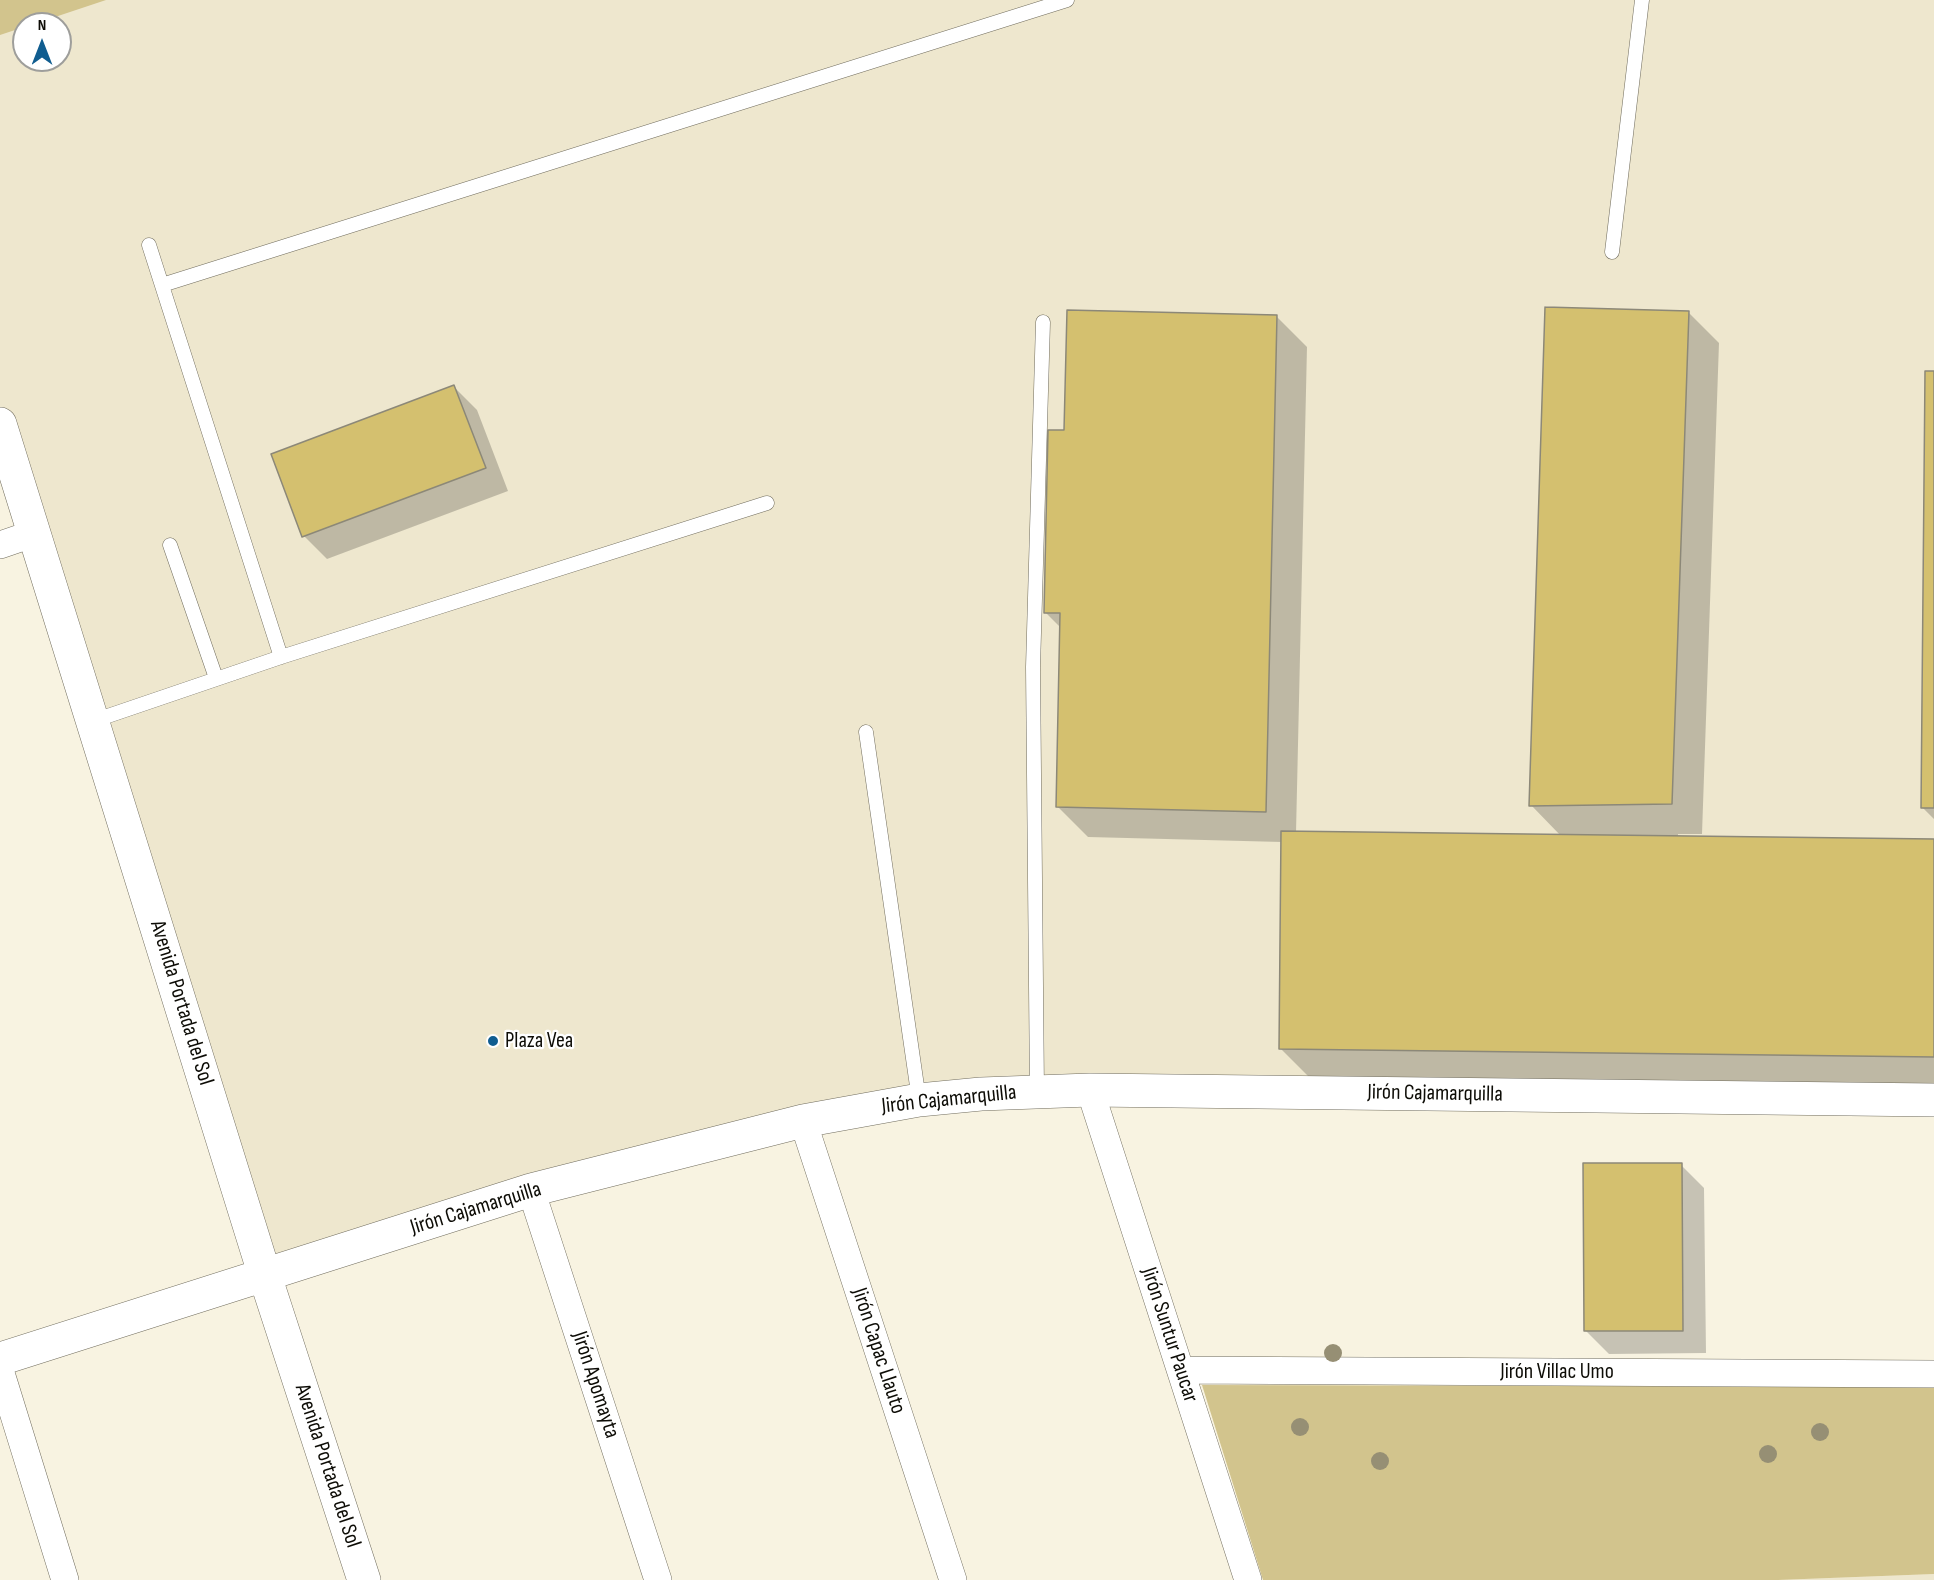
<!DOCTYPE html>
<meta charset="utf-8">
<style>
body{margin:0}
#map{position:relative;width:1934px;height:1580px;overflow:hidden;background:#f8f3e1;font-family:"Sofia Sans Condensed",sans-serif}
canvas{display:block}
.north{position:absolute;left:12px;top:12px;width:60px;height:60px;box-sizing:border-box;background:#fff;border:2px solid #9e9e9b;border-radius:50%;rotate:0deg;font-size:16px;font-weight:700;line-height:24px;text-align:center;color:#0d0c06}
.north::after{content:'';display:block;margin:auto;width:21px;height:27px;background:#105d90;clip-path:polygon(50% 0,100% 100%,50% 72%,0 100%)}
</style>
<div id="map">
<canvas width="1934" height="1580"></canvas>
<div class="north">N</div>
</div>
<script>
const c = document.querySelector('canvas').getContext('2d');
c.lineJoin = 'round';
function paint(path, color) {
  c.fillStyle = color;
  c.fill(path, 'evenodd');
}
function shape(rows) {
  const path = new Path2D();
  for (const r of rows) {
    path.moveTo(r[0], r[1]);
    for (let i = 2; i < r.length; i += 2) path.lineTo(r[i], r[i + 1]);
  }
  return path;
}
function trace(path, color, width, dash) {
  c.strokeStyle = color;
  c.lineWidth = width;
  c.lineCap = dash ? 'butt' : 'round';
  c.setLineDash(dash || []);
  c.stroke(path);
}
function label(font, color, halo, rows, align = 'center') {
  c.font = font + ' "Sofia Sans Condensed",sans-serif';
  c.lineWidth = 4.5;
  c.setLineDash([]);
  c.textBaseline = 'middle';
  c.strokeStyle = halo;
  c.fillStyle = color;
  for (const [text, x, y, turn = 0] of rows) {
    c.save();
    c.translate(x, y);
    c.rotate((+turn || 0) * Math.PI / 180);
    c.textAlign = isNaN(turn) ? turn : align;
    if (halo) c.strokeText(text, 0, 0);
    c.fillText(text, 0, 0);
    c.restore();
  }
}
paint(shape([
 [0,0,1934,0,1934,1102,1107,1095,824,1122,262,1280,0,448],
 [24,24,60,24,60,60,24,60],
 [1934,1574,1934,1580,1778,1580]
]), '#eee7ce');
paint(shape([
 [0,0,106,0,34,24,24,24,24,27,0,35],
 [1202,1385,1934,1387,1934,1574,1778,1580,1263,1580]
]), '#d2c48d');
paint(shape([
 [1689,313,1719,343,1702,834,1678,834,1678,837,1934,840,1934,1086,1311,1079,1281,1049,1282,842,1088,837,1058,807,1061,628,1045,612,1066,432,1277,317,1307,347,1296,833,1561,836,1531,805],
 [1934,373,1934,819,1922,807],
 [454,387,477,410,508,491,327,559,304,536],
 [1681,1165,1704,1188,1706,1353,1609,1354,1586,1331]
]), '#0003');
const building = shape([
 [1545,307,1689,311,1672,804,1529,806,1545,307],
 [1067,310,1277,315,1266,812,1056,807,1060,613,1044,613,1048,430,1064,430,1067,310],
 [1925,371,1934,371,1934,808,1921,808,1925,371],
 [454,385,486,468,302,537,271,454,454,385],
 [1281,831,1934,839,1934,1057,1279,1049,1281,831],
 [1583,1163,1682,1163,1683,1331,1584,1331,1583,1163]
]);
paint(building, '#d4c06f');
trace(building, '#8c8878', 1.5);
const service = shape([
 [149,245,281,657],
 [1612,252,1642,0],
 [162,285,1067,0],
 [170,545,216,678],
 [93,721,281,657,767,503],
 [866,732,919,1100],
 [1037,1092,1033,667,1043,322]
]);
const minor = shape([
 [0,545,35,533],
 [1090,1090,1248,1580],
 [803,1121,953,1580],
 [531,1190,658,1580],
 [0,1370,65,1580],
 [1181,1370,1934,1374]
]);
const tertiary = shape([
 [0,424,265,1276,364,1580],
 [0,1359,531,1190,803,1121,919,1100,981,1094,1090,1090,1934,1100]
]);
trace(service, '#716d5e', 15);
trace(minor, '#716d5e', 28);
trace(tertiary, '#716d5e', 34);
trace(service, '#fff', 14);
trace(minor, '#fff', 27);
trace(tertiary, '#fff', 33);
c.fillStyle = '#968f74';
for (const [x, y] of [
 [1333,1353],
 [1300,1427],
 [1820,1432],
 [1768,1454],
 [1380,1461]
]) {
  c.beginPath();
  c.arc(x, y, 9, 0, 2 * Math.PI);
  c.fill();
}
for (const [x, y, r, color] of [
 [493,1041,6,"#105d90"]
]) {
  const dot = new Path2D();
  dot.arc(x, y, r, 0, 2 * Math.PI);
  c.fillStyle = color;
  c.fill(dot);
  trace(dot, '#fff', 2);
}
label('22px', '#0d0c06', '#fff', [
 ["Avenida Portada del Sol",181,1003,73],
 ["Jirón Cajamarquilla",1435,1094,1],
 ["Jirón Cajamarquilla",949,1100,-6],
 ["Jirón Cajamarquilla",476,1209,-17],
 ["Jirón Suntur Paucar",1169,1335,72],
 ["Jirón Capac Llauto",878,1351,72],
 ["Jirón Villac Umo",1557,1372],
 ["Jirón Apomayta",595,1385,72],
 ["Avenida Portada del Sol",327,1466,72]
]);
label('22px', '#0d0c06', '#fff', [
 ["Plaza Vea",505,1041]
], 'left');
</script>
